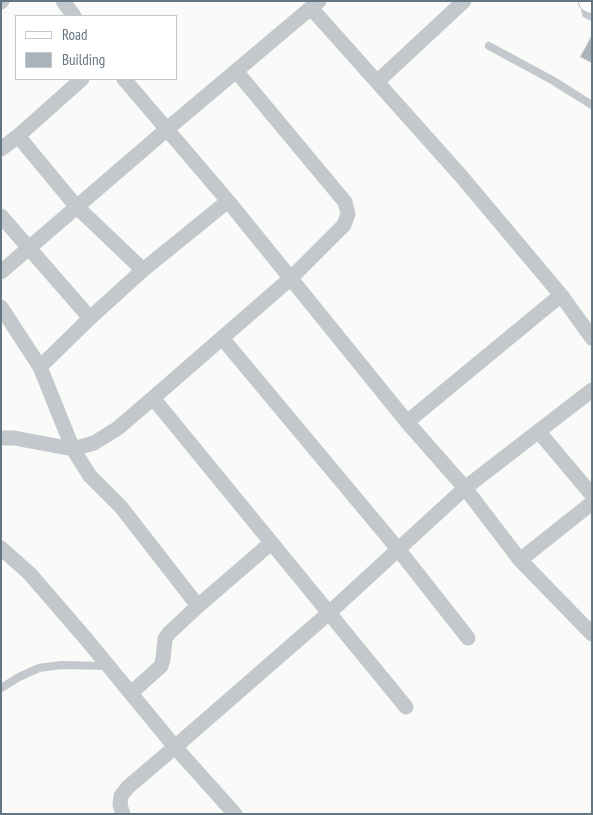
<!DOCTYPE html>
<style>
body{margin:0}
#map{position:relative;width:593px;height:815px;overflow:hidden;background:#fafaf8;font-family:"PT Sans Narrow",sans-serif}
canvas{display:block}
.frame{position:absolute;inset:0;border:2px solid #657683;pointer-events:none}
.legend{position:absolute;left:15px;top:15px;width:162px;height:65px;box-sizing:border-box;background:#fff;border:1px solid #c1c8cd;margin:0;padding:6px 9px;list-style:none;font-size:15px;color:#657683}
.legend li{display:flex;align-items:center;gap:10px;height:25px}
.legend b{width:25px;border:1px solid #c1c8cd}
</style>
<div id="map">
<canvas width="593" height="815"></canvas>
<div class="frame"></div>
<ul class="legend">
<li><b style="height:6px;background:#fff"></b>Road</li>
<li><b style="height:14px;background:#aab3b9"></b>Building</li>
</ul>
</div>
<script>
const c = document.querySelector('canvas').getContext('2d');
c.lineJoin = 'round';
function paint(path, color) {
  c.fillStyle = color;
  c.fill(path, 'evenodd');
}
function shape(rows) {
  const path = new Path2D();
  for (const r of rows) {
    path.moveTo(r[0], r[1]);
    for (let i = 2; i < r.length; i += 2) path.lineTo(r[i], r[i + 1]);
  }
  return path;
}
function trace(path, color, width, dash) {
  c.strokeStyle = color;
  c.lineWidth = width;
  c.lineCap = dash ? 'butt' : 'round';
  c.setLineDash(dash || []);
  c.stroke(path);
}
const building = shape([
 [592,35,592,63,580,57,592,35]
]);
paint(building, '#aab3b9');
trace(building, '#dcdcda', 1);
const secondary = shape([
 [590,1,592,2]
]);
trace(secondary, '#b3babf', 24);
trace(shape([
 [584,3,586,14,592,17],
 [489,46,552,80,592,105],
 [1,688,19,677,39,668,61,665,107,666]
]), '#c3c8cc', 8);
trace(shape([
 [63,1,74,16],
 [1,2,2,1],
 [311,8,461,176,561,295],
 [236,71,345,202,348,214,344,225,291,278,222,338,398,549,468,638],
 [124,79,228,201,407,422,465,488,520,560,592,634],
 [378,81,464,1],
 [18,136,82,79],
 [1,149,18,136,76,206,143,270,228,201],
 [1,216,90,318],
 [1,272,166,130,319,1],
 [1,307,40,367,73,449,94,443,118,428,153,398],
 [222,338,153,398,406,707],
 [40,367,90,318,143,270],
 [407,422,561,295,592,338],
 [539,432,592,495],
 [1,438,14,438,73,449,90,476,121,507,198,606],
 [1,548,30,574,87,640,175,747,330,612,465,488,592,390],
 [520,560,592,503],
 [131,693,161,666,163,659,165,639,169,633,198,606,271,543],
 [123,814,120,805,121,796,128,787,175,747,235,814]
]), '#c3c8cc', 15);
trace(secondary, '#fff', 22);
</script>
